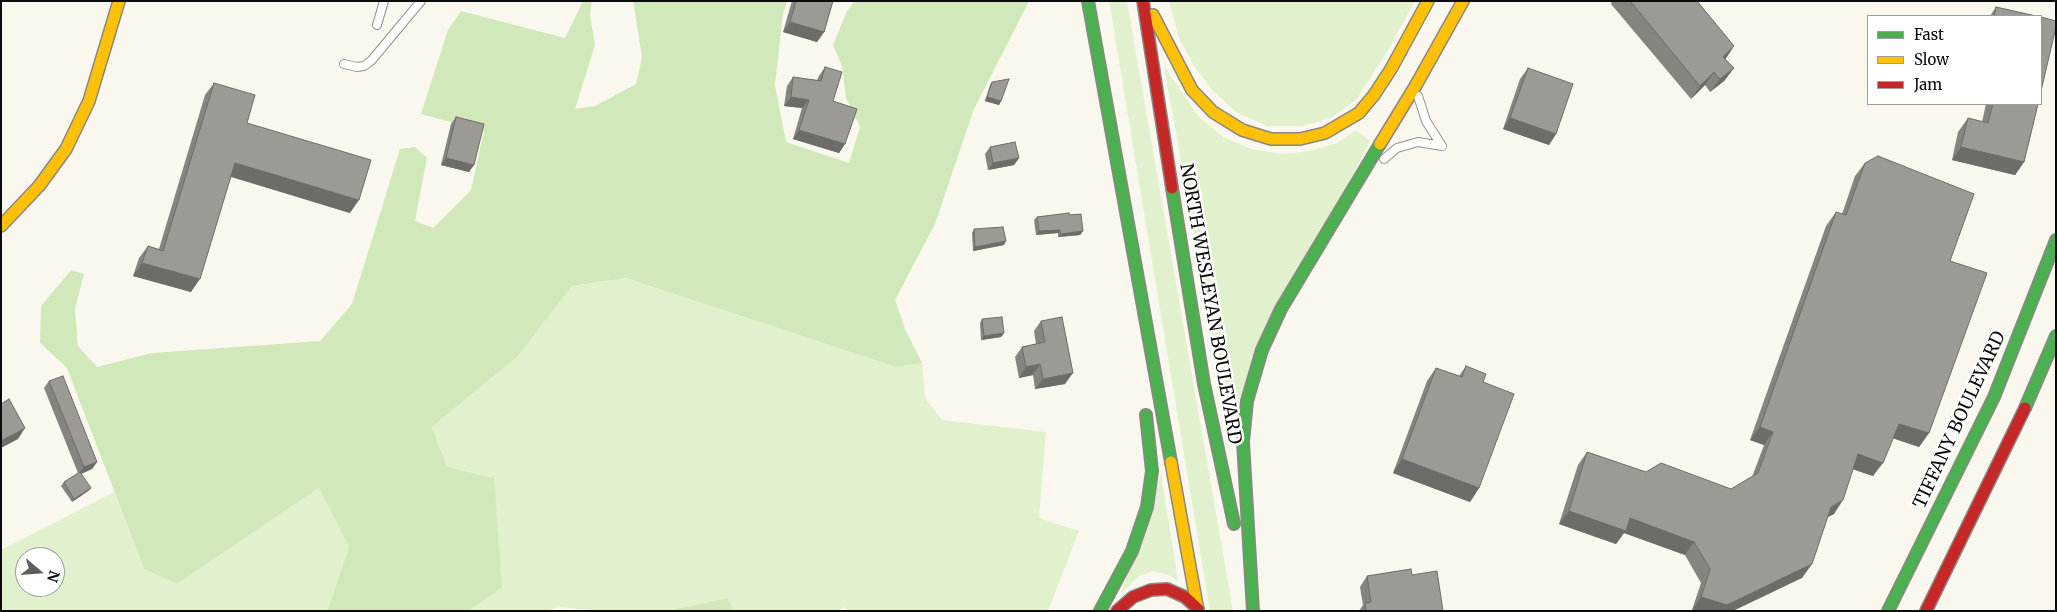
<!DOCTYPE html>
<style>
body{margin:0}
#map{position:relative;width:2057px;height:612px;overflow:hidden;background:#faf8ee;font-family:Merriweather,serif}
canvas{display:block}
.frame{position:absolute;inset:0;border:2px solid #0b0b0b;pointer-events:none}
.legend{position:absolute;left:1867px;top:15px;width:175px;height:90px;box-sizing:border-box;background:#fff;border:1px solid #9d9d9d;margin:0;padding:6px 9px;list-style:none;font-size:15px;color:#0b0b0b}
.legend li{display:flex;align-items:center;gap:10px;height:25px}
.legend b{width:25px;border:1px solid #9d9d9d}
.north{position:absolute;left:15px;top:547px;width:50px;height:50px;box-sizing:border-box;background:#fff;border:1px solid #9d9d9d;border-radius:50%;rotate:108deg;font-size:14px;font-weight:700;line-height:20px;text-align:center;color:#0b0b0b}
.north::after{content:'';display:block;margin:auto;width:18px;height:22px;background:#5f5e5a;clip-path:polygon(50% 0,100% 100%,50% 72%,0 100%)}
</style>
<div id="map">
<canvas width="2057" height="612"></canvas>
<div class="frame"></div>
<ul class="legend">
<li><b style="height:6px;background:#4caf50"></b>Fast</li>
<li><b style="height:6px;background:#ffc107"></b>Slow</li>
<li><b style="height:6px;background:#c62828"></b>Jam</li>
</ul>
<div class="north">N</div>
</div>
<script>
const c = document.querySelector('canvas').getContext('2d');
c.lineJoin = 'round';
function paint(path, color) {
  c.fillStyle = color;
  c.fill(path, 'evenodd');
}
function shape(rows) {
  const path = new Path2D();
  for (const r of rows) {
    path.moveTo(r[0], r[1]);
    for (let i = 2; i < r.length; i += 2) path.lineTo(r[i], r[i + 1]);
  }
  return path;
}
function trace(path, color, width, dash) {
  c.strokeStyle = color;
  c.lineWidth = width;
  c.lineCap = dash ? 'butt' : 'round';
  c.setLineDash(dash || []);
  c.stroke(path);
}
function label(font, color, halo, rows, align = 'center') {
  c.font = font + ' Merriweather,serif';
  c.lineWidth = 5;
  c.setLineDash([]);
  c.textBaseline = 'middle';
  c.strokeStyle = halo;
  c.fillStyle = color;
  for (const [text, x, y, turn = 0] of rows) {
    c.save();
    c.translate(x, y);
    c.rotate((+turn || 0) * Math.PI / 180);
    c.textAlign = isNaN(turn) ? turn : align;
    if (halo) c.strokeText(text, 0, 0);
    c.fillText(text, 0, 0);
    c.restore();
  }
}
paint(shape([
 [1109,1,1127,1,1233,611,1210,611],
 [1169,1,1415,1,1388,50,1357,99,1331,118,1302,126,1267,126,1236,112,1211,89,1194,66,1179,38],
 [1164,66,1199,117,1223,137,1251,149,1282,154,1310,151,1337,143,1356,130,1370,141,1233,412,1214,345],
 [626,278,896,367,922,363,925,398,942,420,1046,432,1039,518,1079,531,1048,611,850,611,843,607,838,611,734,611,726,598,667,611,600,611,559,607,547,611,468,611,502,588,447,467,432,427,518,356,572,286],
 [1161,473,1178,581,1166,574,1152,571,1138,577,1121,593],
 [319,488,349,547,327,611,1,611,1,550,114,492,144,569,177,584],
 [25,557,55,557,55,587,25,587]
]), '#e1f1cd');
paint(shape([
 [583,1,592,1,590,15,595,45,575,109,595,106,636,84,642,57,633,1,787,1,783,14,775,85,786,142,849,163,860,127,846,98,842,66,833,45,847,11,855,1,1029,1,974,109,935,224,895,300,905,329,922,363,896,367,626,278,572,286,518,356,432,427,447,467,494,478,502,588,468,611,327,611,349,547,319,488,177,584,144,569,67,368,40,343,41,306,71,270,84,274,75,309,78,346,97,367,152,353,320,341,352,304,400,149,415,147,427,158,415,221,433,228,471,190,484,131,421,114,448,30,461,11,565,38],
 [727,598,734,611,667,611]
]), '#d1e9ba');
const lane = shape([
 [377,25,384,1],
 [344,64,357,67,364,66,371,61,421,1],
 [1418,96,1426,121,1442,146],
 [1384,159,1397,148,1418,142,1442,146]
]);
const fast = shape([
 [1088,1,1171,462],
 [1172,188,1204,384,1234,524],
 [2025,408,2056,336],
 [1100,611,1132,551,1147,507,1152,471,1146,415],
 [1253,611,1243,442,1247,401,1262,350,1281,309,1380,144],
 [1888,611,1994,397,2056,240]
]);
const slow = shape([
 [1153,15,1192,90,1213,112,1242,130,1271,139,1300,139,1325,133,1359,113,1374,95,1391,69,1428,1],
 [1380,144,1416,85,1463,1],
 [1,226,39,186,66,149,89,101,119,1],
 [1171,462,1198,611]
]);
const jam = shape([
 [1143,1,1172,188],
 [1117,611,1133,597,1151,590,1167,589,1185,597,1198,609],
 [1926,611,2025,408]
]);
trace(lane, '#93928d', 10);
trace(fast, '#898884', 14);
trace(slow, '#898884', 14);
trace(jam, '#898884', 14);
trace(lane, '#fefefc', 8);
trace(fast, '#4caf50', 11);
trace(slow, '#ffc107', 11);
trace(jam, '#c62828', 11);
paint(shape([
 [792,1,833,1,824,32,817,42,783,32],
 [1612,1,1697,1,1734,46,1725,59,1734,68,1724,81,1710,92,1705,85,1691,99,1611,4],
 [1996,7,2036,16,1990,16],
 [825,67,833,101,845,144,839,153,793,139,802,108,784,106,787,86,793,77,817,80,819,76],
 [1528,68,1556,134,1549,145,1503,129,1520,79],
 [992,82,1001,101,999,105,985,101,990,85],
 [214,83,247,123,350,213,231,177,191,292,133,276,139,258,148,246,159,249,205,95],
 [1986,104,2038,104,2024,162,2015,175,1952,160,1958,132,1968,118,1982,122],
 [456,117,469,172,441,165,451,124],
 [990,147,1019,158,1014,165,988,170,985,154],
 [1865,163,1950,261,1929,433,1919,447,1893,438,1873,476,1853,469,1834,514,1827,517,1802,578,1692,610,1701,583,1685,555,1624,533,1616,544,1559,524,1578,465,1587,452,1646,472,1731,489,1752,477,1764,445,1750,440,1826,226,1836,212,1842,214,1855,176],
 [1069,215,1083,231,1080,235,1058,237,1058,233,1036,235,1034,220,1037,217],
 [974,229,1004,245,973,251,972,233],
 [982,319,1004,333,1001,337,981,340,980,323],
 [1041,321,1065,384,1035,389,1033,375,1019,378,1015,357,1022,347,1036,344,1034,331],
 [1466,366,1483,382,1479,488,1470,502,1393,473,1427,381,1436,368,1459,376],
 [49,381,97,462,92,469,81,474,91,488,88,491,72,502,61,486,64,482,78,473,44,388],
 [1412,575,1443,611,1359,611,1363,605,1360,587,1367,576]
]), '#86847f');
paint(shape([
 [790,22,824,32,817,42,783,32],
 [1734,46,1725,60,1723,57],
 [1734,68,1724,81,1710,92,1720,79],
 [1714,72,1705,85,1691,99,1700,86],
 [791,97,809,100,802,108,784,106],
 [987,97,1001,101,999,105,985,101],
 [1510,118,1556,134,1549,145,1503,129],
 [799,130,845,144,839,153,793,139],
 [1961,147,2024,162,2015,175,1952,160],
 [446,158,474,165,469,172,441,165],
 [1019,158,1014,165,988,170,993,163],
 [235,163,359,200,350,213,226,175],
 [1060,230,1058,233,1036,235,1039,231],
 [1083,231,1080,235,1058,237,1061,234],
 [1006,241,1004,245,973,251,975,247],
 [142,263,200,279,191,292,133,276],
 [1004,333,1001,337,981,340,984,336],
 [1040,364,1033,375,1019,378,1026,367],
 [1073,373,1065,384,1035,389,1043,379],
 [1899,424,1929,433,1919,447,1889,437],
 [1760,427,1773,432,1764,445,1750,440],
 [25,428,18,439,1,448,1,441],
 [1858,454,1883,463,1873,476,1849,468],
 [1402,459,1479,488,1470,502,1393,473],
 [97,462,92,469,78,475,84,467],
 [91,488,88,491,72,502,74,499],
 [1843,500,1834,514,1822,520,1831,507],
 [1569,511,1630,518,1694,542,1685,555,1624,533,1616,544,1559,524],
 [1812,564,1802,578,1733,611,1694,611,1692,610,1701,597]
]), '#6d6c68');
const building = shape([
 [796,1,833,1,824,32,790,22,796,1],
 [1630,1,1697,1,1734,46,1723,57,1734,68,1720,79,1714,72,1700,86,1630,1],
 [1996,7,2036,16,1994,16,1996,7],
 [2041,17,2056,21,2056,27,2041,91,2041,17],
 [825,67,842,72,833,101,857,109,845,144,799,130,809,100,791,97,793,77,821,81,825,67],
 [1528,68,1573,84,1556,134,1510,118,1528,68],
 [1009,79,1001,101,987,97,992,82,1009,79],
 [214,83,255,95,247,123,371,160,359,200,235,163,200,279,142,263,148,246,163,251,214,83],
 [1993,104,2038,104,2024,162,1961,147,1968,118,1988,123,1993,104],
 [456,117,484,124,474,165,446,158,456,117],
 [1015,142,1019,158,993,163,990,147,1015,142],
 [1878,156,1974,194,1950,261,1987,273,1929,433,1899,424,1883,463,1858,454,1843,500,1831,507,1812,564,1727,605,1701,597,1710,569,1694,542,1630,518,1626,531,1569,511,1587,452,1646,472,1661,463,1731,489,1758,473,1773,432,1760,427,1836,212,1846,215,1865,163,1878,156],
 [1069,213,1069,215,1081,214,1083,231,1061,234,1060,230,1039,231,1037,217,1069,213],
 [1003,227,1006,241,975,247,974,229,1003,227],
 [1002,317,1004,333,984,336,982,319,1002,317],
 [1062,317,1073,373,1043,379,1040,364,1026,367,1022,347,1045,342,1041,321,1062,317],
 [1466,366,1486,374,1483,382,1514,394,1479,488,1402,459,1436,368,1462,377,1466,366],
 [63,376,97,462,84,467,49,381,63,376],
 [9,399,25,428,1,441,1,404,9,399],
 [80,472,91,488,74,499,64,482,80,472],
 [1411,569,1412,575,1437,571,1443,611,1366,611,1365,603,1371,602,1367,576,1411,569]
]);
paint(building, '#9c9a94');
trace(building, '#6d6c68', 1);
label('18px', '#0b0b0b', '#fff', [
 ["NORTH WESLEYAN BOULEVARD",1210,304,80],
 ["TIFFANY BOULEVARD",1960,420,-65]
]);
</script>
